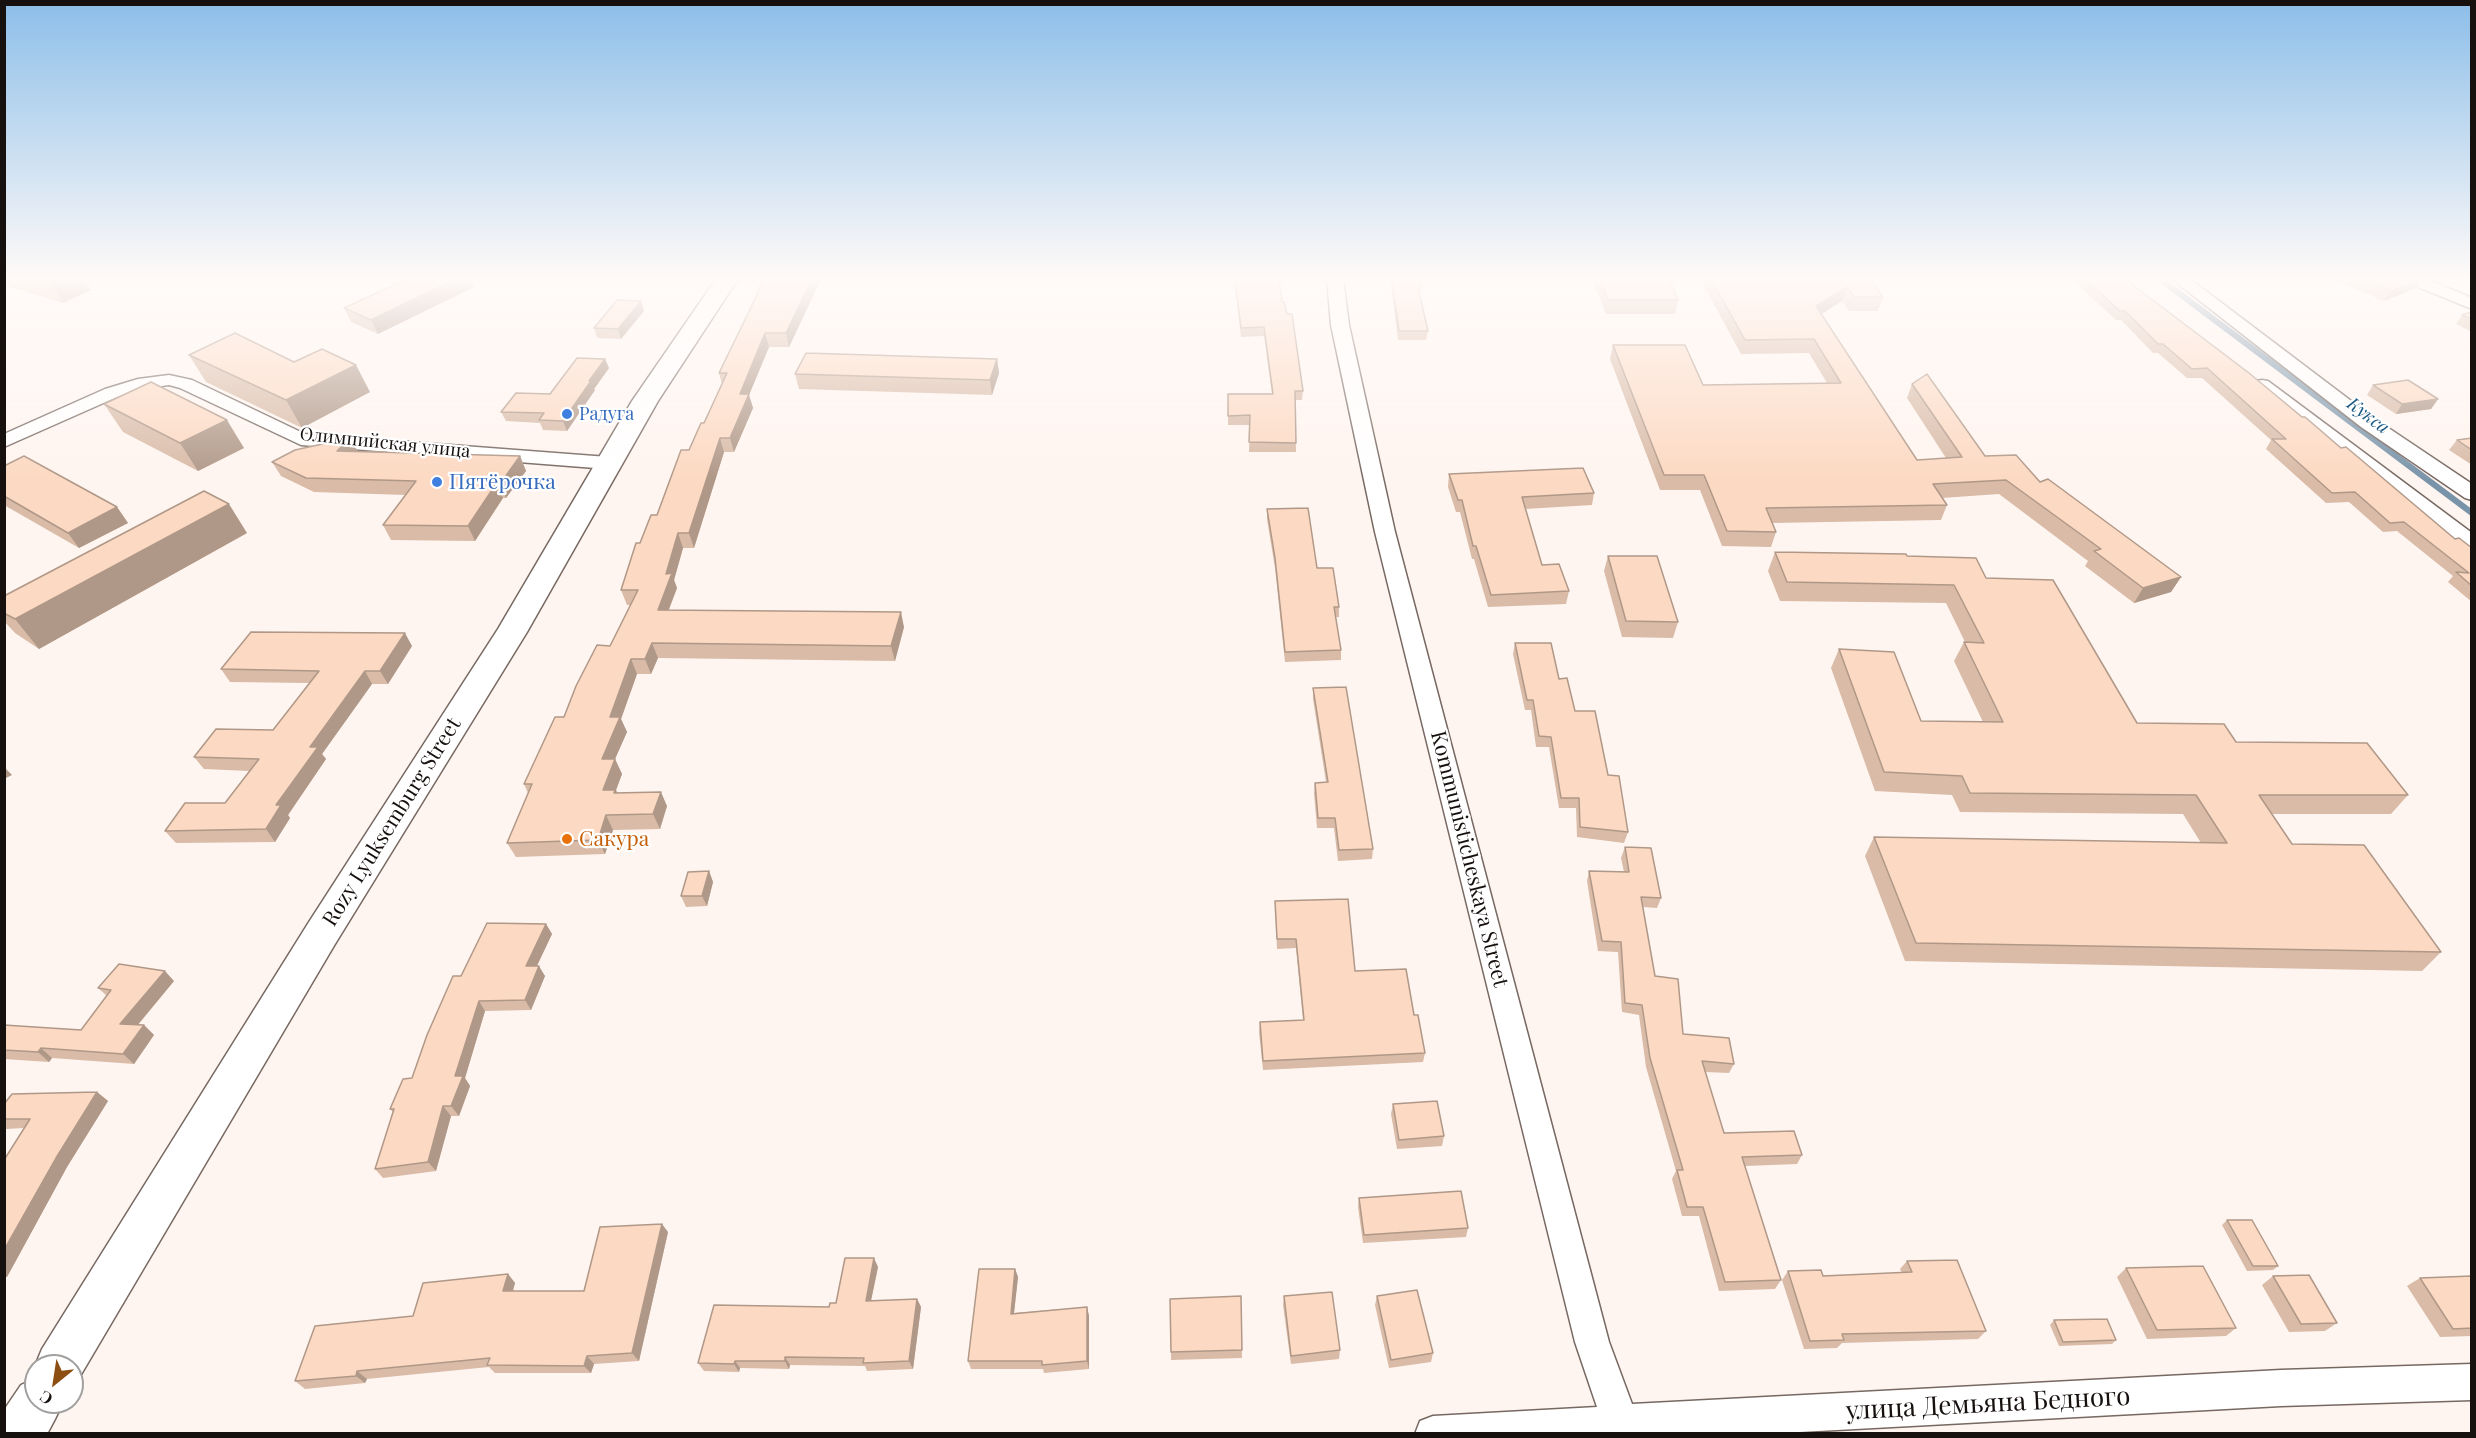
<!DOCTYPE html>
<meta charset="utf-8">
<style>
body{margin:0}
#map{position:relative;width:2476px;height:1438px;overflow:hidden;background:#fff5f0;font-family:"Playfair Display",serif}
canvas{display:block}
.frame{position:absolute;inset:0;border:6px solid #16100e;pointer-events:none}
.north{position:absolute;left:24px;top:1354px;width:60px;height:60px;box-sizing:border-box;background:#fff;border:2px solid #a29f9f;border-radius:50%;rotate:210deg;font-size:16px;font-weight:700;line-height:24px;text-align:center;color:#16100e}
.north::after{content:'';display:block;margin:auto;width:21px;height:27px;background:#8c4e11;clip-path:polygon(50% 0,100% 100%,50% 72%,0 100%)}
</style>
<div id="map">
<canvas width="2476" height="1438"></canvas>
<div class="frame"></div>
<div class="north">С</div>
</div>
<script>
const c = document.querySelector('canvas').getContext('2d');
c.lineJoin = 'round';
function shape(rows) {
  const path = new Path2D();
  for (const r of rows) {
    path.moveTo(r[0], r[1]);
    for (let i = 2; i < r.length; i += 2) path.lineTo(r[i], r[i + 1]);
  }
  return path;
}
function trace(path, color, width, dash) {
  c.strokeStyle = color;
  c.lineWidth = width;
  c.lineCap = dash ? 'butt' : 'round';
  c.setLineDash(dash || []);
  c.stroke(path);
}
function paint(path, color) {
  c.fillStyle = color;
  c.fill(path, 'evenodd');
}
function label(font, color, halo, rows, align = 'center') {
  c.font = font + ' "Playfair Display",serif';
  c.lineWidth = 4.5;
  c.setLineDash([]);
  c.textBaseline = 'middle';
  c.strokeStyle = halo;
  c.fillStyle = color;
  for (const [text, x, y, turn = 0] of rows) {
    c.save();
    c.translate(x, y);
    c.rotate((+turn || 0) * Math.PI / 180);
    c.textAlign = isNaN(turn) ? turn : align;
    if (halo) c.strokeText(text, 0, 0);
    c.fillText(text, 0, 0);
    c.restore();
  }
}
trace(shape([
 [2160,279,2472,513]
]), '#7994a9', 6);
const street = shape([
 [1327,279,1343,279,1349,325,1395,532,1609,1342,1632,1404,2281,1370,2472,1364,2472,1400,2281,1406,1763,1434,1415,1434,1420,1421,1433,1416,1597,1407,1575,1342,1375,532,1331,325,1327,279],
 [2172,279,2190,279,2375,419,2472,484,2472,500,2465,498,2361,427,2172,279],
 [2404,279,2426,279,2472,298,2472,309,2406,282,2404,279],
 [169,375,192,380,305,434,608,457,615,459,618,463,615,467,608,469,301,445,180,388,169,385,141,389,117,397,4,447,4,434,105,389,138,379,169,375],
 [2262,380,2268,381,2472,533,2472,550,2465,549,2256,389,2253,385,2256,381,2262,380]
]);
const secondary = shape([
 [716,279,738,279,658,401,527,632,335,944,76,1383,72,1385,72,1366,36,1366,36,1369,35,1366,42,1349,309,922,498,629,632,401,716,279],
 [36,1378,36,1402,63,1402,55,1419,47,1434,4,1434,4,1410,21,1385,36,1378]
]);
trace(street, '#776861', 3);
trace(secondary, '#776861', 3);
paint(street, '#fff');
paint(secondary, '#fff');
paint(shape([
 [4,279,84,279,91,290,63,303,4,285],
 [407,279,470,279,474,287,378,334,351,322,344,308],
 [763,279,821,279,789,347,769,347,749,395,753,408,734,452,724,452,694,548,683,548,674,580,677,588,669,610,904,627,895,661,658,658,651,674,637,674,621,719,627,732,615,759,622,774,616,790,617,793,667,806,660,829,613,830,605,854,516,857,507,843,528,793,524,784,564,717,610,646,630,605,627,605,621,590,640,543,657,515,689,450,704,423,722,384,719,373,755,299],
 [1234,279,1279,279,1282,302,1303,391,1302,400,1295,400,1296,452,1249,452,1250,425,1228,425,1228,394,1272,394,1264,336,1241,337],
 [1390,279,1421,279,1420,297,1428,331,1426,340,1398,340],
 [1592,279,1669,279,1678,300,1675,314,1606,314],
 [1700,279,1870,279,1883,297,1878,311,1849,311,1842,301,1821,314,1917,460,1946,458,1907,398,1912,384,1985,456,2040,482,2181,577,2171,592,2134,603,2085,566,2088,561,1999,494,1942,498,1947,505,1941,520,1772,523,1776,532,1771,547,1722,546,1700,490,1660,490,1610,359,1613,345,1703,385,1827,383,1809,353,1741,354],
 [2071,279,2125,279,2341,448,2455,539,2472,548,2472,602,2448,582,2453,576,2397,531,2383,532,2349,502,2326,503,2266,449,2271,440,2202,378,2187,378,2158,353,2153,353,2121,320,2116,320],
 [2332,279,2422,279,2416,288,2384,301],
 [641,301,644,311,621,339,597,338,594,328],
 [2472,312,2472,332,2456,324,2462,315],
 [189,355,294,362,370,392,302,428,206,382],
 [997,359,999,373,992,395,799,389,795,374],
 [609,368,594,389,595,390,567,431,543,430,540,423,506,421,501,412,550,394],
 [2373,385,2438,399,2431,409,2396,414,2367,395],
 [104,404,244,448,198,471,123,432],
 [2472,438,2472,465,2449,450,2457,440],
 [357,451,520,456,526,471,506,498,503,498,475,541,391,540,383,525,406,495,314,492,281,476,272,462],
 [4,466,117,507,128,523,79,548,4,505],
 [1449,474,1594,493,1592,505,1525,509,1542,565,1569,591,1566,604,1488,607,1474,559,1472,559,1460,512,1456,512,1448,487],
 [1267,509,1317,568,1339,607,1339,617,1336,617,1341,650,1341,660,1285,662,1275,568,1267,519],
 [247,533,39,649,15,633,4,621,4,596],
 [1775,552,1907,556,1986,578,2137,723,2236,742,2408,795,2391,814,2272,814,2292,844,2441,952,2422,971,1905,961,1865,856,1874,837,2201,843,2183,814,1960,812,1952,795,1875,791,1831,668,1839,649,1921,721,1983,722,1954,661,1964,642,1965,642,1946,603,1780,601,1768,571],
 [1608,556,1678,622,1673,638,1622,637,1604,571],
 [1515,643,1559,679,1608,775,1628,832,1624,843,1577,837,1576,808,1559,808,1549,747,1536,747,1531,710,1525,710,1513,654],
 [412,646,388,684,372,684,322,754,326,759,288,815,290,818,275,842,176,843,165,831,225,803,249,771,204,769,194,757,273,730,309,683,230,682,221,669],
 [1313,688,1373,849,1372,859,1338,861,1334,828,1317,828,1314,793,1315,783,1326,782,1313,699],
 [1625,847,1661,898,1657,908,1643,907,1655,976,1683,1034,1734,1064,1729,1073,1705,1072,1724,1133,1802,1155,1797,1164,1745,1166,1781,1280,1775,1289,1719,1291,1699,1216,1682,1216,1672,1179,1676,1171,1646,1067,1639,1015,1622,1012,1618,952,1598,951,1587,881,1589,871,1624,872,1621,858],
 [709,871,713,882,707,906,686,907,681,896],
 [1275,901,1355,971,1414,1015,1425,1053,1423,1062,1263,1070,1259,1032,1260,1022,1303,1020,1296,948,1277,949],
 [546,924,552,934,537,966,545,976,531,1010,485,1011,465,1078,470,1086,459,1116,451,1116,436,1171,383,1178,375,1169,393,1112,390,1109,412,1078,461,976],
 [174,981,138,1025,144,1025,154,1035,134,1064,52,1058,49,1062,4,1059,4,1025,81,1030,107,996,98,988],
 [97,1092,108,1101,67,1167,7,1277,4,1277,4,1160,24,1128,6,1129,4,1128,4,1104],
 [1393,1104,1444,1136,1442,1146,1397,1149,1391,1114],
 [1359,1198,1468,1228,1466,1237,1363,1243,1358,1207],
 [2227,1220,2278,1266,2273,1270,2247,1271,2222,1225],
 [668,1232,639,1361,594,1364,591,1373,495,1373,489,1367,367,1379,365,1383,305,1389,295,1381,413,1316,508,1274,515,1283,513,1291,584,1291],
 [1907,1261,1986,1331,1978,1339,1842,1343,1837,1348,1804,1349,1782,1280,1788,1271,1823,1276,1902,1273,1900,1269],
 [878,1267,871,1301,917,1299,921,1307,913,1369,867,1371,865,1366,790,1365,789,1369,740,1368,739,1372,704,1371,698,1363,836,1303],
 [2126,1268,2236,1328,2226,1336,2147,1339,2117,1277],
 [1015,1269,1018,1277,1014,1313,1087,1307,1089,1316,1089,1369,1044,1373,1043,1369,971,1369,968,1361],
 [2273,1276,2337,1323,2325,1331,2289,1332,2262,1285],
 [2472,1276,2472,1336,2440,1337,2407,1286,2420,1278],
 [1241,1296,1242,1358,1171,1360,1171,1352],
 [1284,1296,1340,1350,1339,1359,1291,1364,1283,1305],
 [1377,1296,1433,1353,1431,1362,1389,1368,1375,1305],
 [2054,1320,2116,1340,2112,1344,2059,1346,2050,1325]
]), '#d9bba7');
paint(shape([
 [48,279,84,279,91,290,63,303],
 [456,279,470,279,474,287,378,334,371,320],
 [812,279,821,279,789,347,786,333],
 [2420,279,2422,279,2416,288,2384,301,2391,291],
 [1847,287,1842,301,1812,320,1816,306],
 [641,301,644,311,621,339,618,329],
 [765,333,769,347,749,395,753,408,734,452,730,438,740,394],
 [605,359,609,368,594,389,595,390,567,431,563,421,589,381],
 [997,359,999,373,992,395,990,380],
 [356,365,370,392,302,428,286,400],
 [2438,399,2431,409,2396,414,2402,404],
 [227,420,244,448,198,471,180,443],
 [350,438,358,452,337,451],
 [720,438,724,452,694,548,689,533],
 [520,456,526,471,506,498,500,484],
 [496,484,503,498,475,541,468,526],
 [229,504,247,533,39,649,15,619],
 [117,507,128,523,79,548,68,533],
 [678,533,683,548,674,580,677,588,663,624,658,610,666,574],
 [2181,577,2171,592,2134,603,2143,588],
 [901,612,904,627,895,661,891,646],
 [405,633,412,646,388,684,380,671],
 [652,643,658,658,651,674,645,659],
 [631,659,637,674,621,719,627,732,615,759,622,774,616,790,622,805,603,790,602,759,610,717],
 [365,671,372,684,322,754,326,759,288,815,290,818,275,842,266,829,276,805,310,747],
 [4,767,12,775,4,779],
 [661,792,667,806,660,829,653,814],
 [606,815,613,830,605,854,598,840],
 [709,871,713,882,707,906,702,896],
 [546,924,552,934,532,976,526,966],
 [539,966,545,976,531,1010,525,1000],
 [165,971,174,981,130,1034,120,1024],
 [479,1001,485,1011,465,1078,470,1086,459,1116,451,1106,455,1076],
 [144,1025,154,1035,134,1064,123,1054],
 [41,1048,52,1058,49,1062,38,1052],
 [97,1092,108,1101,67,1167,7,1277,4,1275,4,1250,56,1158],
 [443,1106,451,1116,436,1171,428,1162],
 [662,1224,668,1232,639,1361,632,1353],
 [874,1258,878,1267,869,1310,866,1301],
 [1015,1269,1018,1277,1013,1322,1011,1314],
 [508,1274,515,1283,510,1300,503,1291],
 [917,1299,921,1307,913,1369,909,1361],
 [1087,1307,1089,1316,1089,1369,1087,1361],
 [587,1356,594,1364,591,1373,584,1366],
 [785,1357,790,1365,789,1369,785,1361],
 [735,1361,740,1368,739,1372,734,1364],
 [357,1371,367,1379,365,1383,356,1376]
]), '#b09888');
const building = shape([
 [407,279,456,279,371,320,344,308,407,279],
 [763,279,812,279,786,333,765,333,740,394,749,394,730,438,720,438,689,533,678,533,666,574,672,573,658,610,901,612,891,646,652,643,645,659,631,659,610,717,620,717,602,759,615,759,603,790,615,790,614,793,661,792,653,814,606,815,598,840,507,843,532,784,524,784,555,717,564,717,576,686,597,645,610,646,638,590,621,590,636,543,640,543,651,515,657,515,681,450,689,450,701,423,704,423,727,373,719,373,755,299,763,279],
 [1235,279,1279,279,1282,302,1284,302,1287,314,1292,314,1303,391,1295,391,1296,443,1249,442,1250,415,1228,416,1228,394,1273,394,1264,327,1241,328,1235,279],
 [1392,279,1421,279,1422,287,1418,287,1428,331,1399,331,1392,279],
 [1600,279,1669,279,1678,300,1608,300,1600,279],
 [1711,279,1870,279,1883,297,1854,297,1847,287,1816,306,1917,460,1962,457,1912,384,1927,374,1985,456,2016,455,2040,482,2048,479,2181,577,2143,588,2094,551,2101,549,2006,480,1933,484,1947,505,1766,508,1776,532,1727,531,1704,475,1664,475,1613,345,1685,345,1703,385,1841,383,1814,339,1745,340,1711,279],
 [2085,279,2125,279,2249,373,2302,417,2305,417,2341,448,2346,447,2455,539,2459,538,2472,548,2472,586,2456,572,2469,573,2404,522,2390,523,2355,492,2332,493,2272,439,2286,439,2207,368,2192,369,2163,344,2158,344,2125,311,2120,311,2085,279],
 [2364,279,2420,279,2391,291,2364,279],
 [617,300,641,301,618,329,594,328,617,300],
 [2472,312,2472,319,2462,315,2472,312],
 [235,333,294,362,322,349,356,365,286,400,189,355,235,333],
 [806,353,997,359,990,380,795,374,806,353],
 [577,358,605,359,589,381,591,381,563,421,539,420,544,413,501,412,516,393,550,394,577,358],
 [2408,380,2438,399,2402,404,2373,385,2408,380],
 [151,382,227,420,180,443,104,404,151,382],
 [350,438,337,451,520,456,500,484,496,484,468,526,383,525,416,481,306,478,272,462,295,450,350,438],
 [2472,438,2472,450,2457,440,2472,438],
 [24,456,117,507,68,533,4,496,4,466,24,456],
 [1583,468,1594,493,1522,497,1542,565,1559,564,1569,591,1491,595,1476,546,1473,546,1462,500,1458,500,1449,474,1583,468],
 [204,491,229,504,15,619,4,613,4,596,204,491],
 [1308,508,1317,568,1333,568,1339,607,1334,607,1341,650,1285,652,1275,558,1267,509,1308,508],
 [1775,552,1906,554,1907,556,1976,558,1986,578,2053,580,2137,723,2224,724,2236,742,2367,743,2408,795,2259,795,2292,844,2364,845,2441,952,1916,943,1874,837,2227,843,2196,795,1970,793,1962,776,1884,772,1839,649,1894,652,1921,721,2003,722,1964,642,1984,643,1954,585,1787,582,1775,552],
 [1608,556,1657,556,1678,622,1626,621,1608,556],
 [251,632,405,633,380,671,365,671,310,747,318,747,276,805,281,805,266,829,165,831,185,803,225,803,259,759,194,757,216,729,273,730,319,671,221,669,251,632],
 [1515,643,1551,643,1559,679,1567,678,1575,711,1595,711,1608,775,1619,776,1628,832,1580,827,1579,798,1561,798,1551,737,1539,736,1533,700,1527,700,1515,643],
 [1346,687,1373,849,1339,850,1335,818,1318,818,1315,783,1328,782,1313,688,1346,687],
 [1625,847,1651,848,1661,898,1641,897,1655,976,1678,979,1683,1034,1729,1038,1734,1064,1702,1061,1724,1133,1794,1131,1802,1155,1742,1157,1781,1280,1725,1282,1703,1207,1687,1207,1677,1170,1683,1170,1650,1058,1642,1005,1625,1003,1621,942,1602,941,1589,871,1629,872,1625,847],
 [709,871,702,896,681,896,688,872,709,871],
 [1348,899,1355,971,1406,969,1414,1015,1418,1015,1425,1053,1263,1061,1260,1022,1304,1020,1296,939,1277,939,1275,901,1348,899],
 [487,923,546,924,526,966,539,966,525,1000,479,1001,455,1076,463,1076,451,1106,443,1106,428,1162,375,1169,394,1109,390,1109,403,1079,412,1078,427,1035,453,976,461,976,487,923],
 [119,964,165,971,120,1024,144,1025,123,1054,41,1048,38,1052,4,1050,4,1025,81,1030,111,990,98,988,119,964],
 [97,1092,56,1158,4,1250,4,1160,30,1119,4,1119,4,1104,12,1094,97,1092],
 [1437,1101,1444,1136,1399,1140,1393,1104,1437,1101],
 [1461,1191,1468,1228,1364,1235,1359,1198,1461,1191],
 [2227,1220,2252,1220,2278,1266,2253,1266,2227,1220],
 [662,1224,632,1353,587,1356,584,1366,487,1365,490,1358,357,1371,356,1376,295,1381,315,1326,413,1316,423,1283,508,1274,503,1291,584,1291,600,1227,662,1224],
 [845,1258,874,1258,866,1301,917,1299,909,1361,863,1363,864,1358,785,1357,785,1361,735,1361,734,1364,698,1363,714,1305,829,1307,830,1303,836,1303,845,1258],
 [1957,1260,1986,1331,1842,1334,1844,1340,1810,1341,1788,1271,1821,1270,1823,1276,1912,1272,1907,1261,1957,1260],
 [2203,1266,2236,1328,2157,1330,2126,1268,2203,1266],
 [979,1269,1015,1269,1011,1314,1087,1307,1087,1361,1042,1365,1042,1361,968,1361,979,1269],
 [2309,1275,2337,1323,2301,1324,2273,1276,2309,1275],
 [2472,1276,2472,1328,2453,1329,2420,1278,2472,1276],
 [1417,1290,1433,1353,1391,1360,1377,1296,1417,1290],
 [1332,1292,1340,1350,1291,1356,1284,1296,1332,1292],
 [1241,1296,1242,1350,1171,1352,1170,1299,1241,1296],
 [2107,1319,2116,1340,2063,1342,2054,1320,2107,1319]
]);
paint(building, '#fcd9c2');
trace(building, '#b09888', 1.5);
const sky = c.createLinearGradient(0, 0, 0, 480);
sky.addColorStop(0, '#8cbee9');
sky.addColorStop(0.58, '#fffaf8');
sky.addColorStop(1, '#fffaf800');
c.fillStyle = sky;
c.fillRect(0, 0, 2476, 480);
for (const [x, y, r, color] of [
 [567,414,6,"#3f7fe0"],
 [437,482,6,"#3f7fe0"],
 [567,839,6,"#e8710a"]
]) {
  const dot = new Path2D();
  dot.arc(x, y, r, 0, 2 * Math.PI);
  c.fillStyle = color;
  c.fill(dot);
  trace(dot, '#fff', 2);
}
label('18px', '#366cbe', '#fff', [
 ["Радуга",579,414]
], 'left');
label('italic 18px', '#1a5983', '#fff', [
 ["Кукса",2368,416,37]
]);
label('18px', '#16100e', '#fff', [
 ["Олимпийская улица",385,443,6]
]);
label('21px', '#366cbe', '#fff', [
 ["Пятёрочка",449,482]
], 'left');
label('21px', '#16100e', '#fff', [
 ["Rozy Lyuksemburg Street",392,822,-58],
 ["Kommunisticheskaya Street",1469,859,76]
]);
label('21px', '#c56008', '#fff', [
 ["Сакура",579,839]
], 'left');
label('26px', '#16100e', '#fff', [
 ["улица Демьяна Бедного",1988,1404,-3]
]);
</script>
